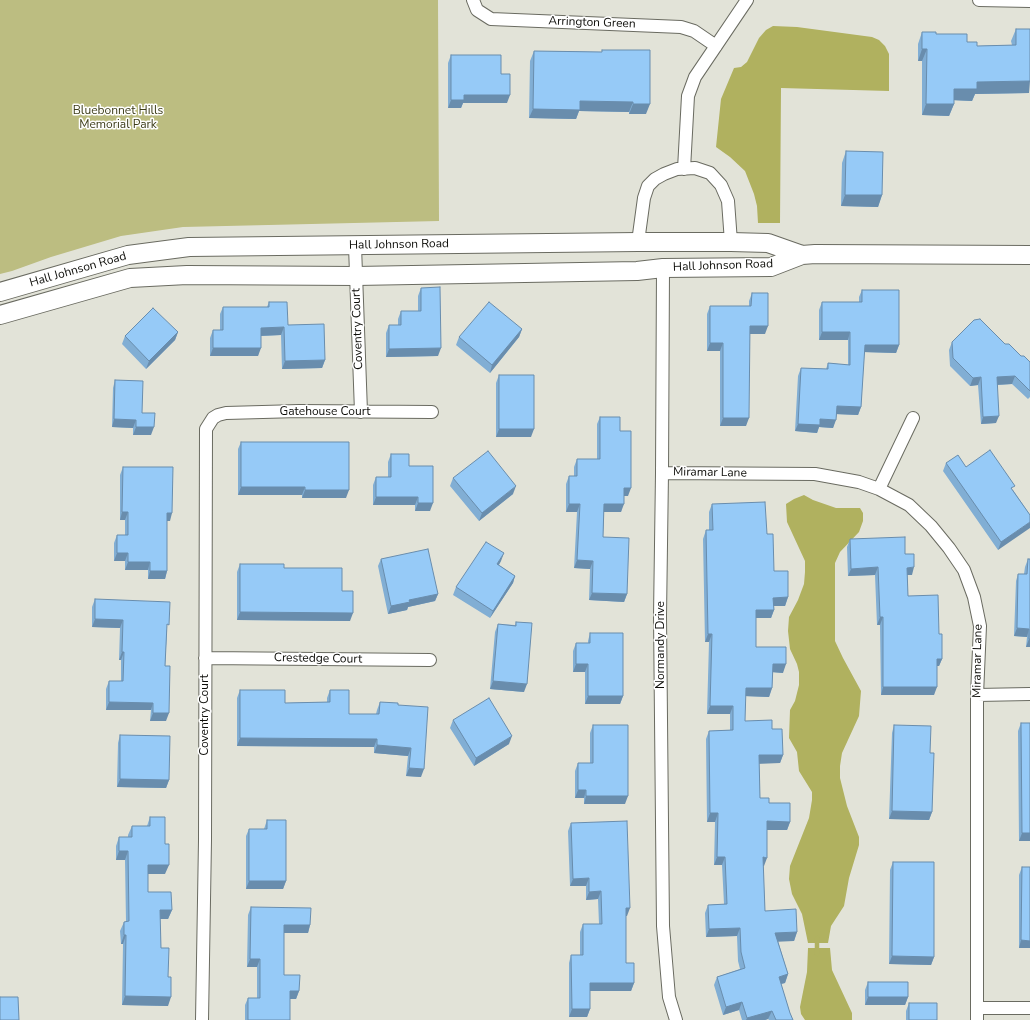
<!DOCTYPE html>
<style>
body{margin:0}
canvas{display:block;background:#e2e3d8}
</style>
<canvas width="1030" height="1020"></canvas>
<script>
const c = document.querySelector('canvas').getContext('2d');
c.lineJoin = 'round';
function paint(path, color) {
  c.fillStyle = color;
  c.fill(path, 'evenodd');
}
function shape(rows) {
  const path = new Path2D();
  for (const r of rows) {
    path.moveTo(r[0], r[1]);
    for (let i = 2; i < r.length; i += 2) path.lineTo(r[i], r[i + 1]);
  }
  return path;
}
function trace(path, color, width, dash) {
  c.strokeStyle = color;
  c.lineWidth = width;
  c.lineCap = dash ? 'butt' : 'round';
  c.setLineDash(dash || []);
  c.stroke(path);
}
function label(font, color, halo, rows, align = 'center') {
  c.font = font + ' "Nunito Sans",sans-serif';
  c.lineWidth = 3;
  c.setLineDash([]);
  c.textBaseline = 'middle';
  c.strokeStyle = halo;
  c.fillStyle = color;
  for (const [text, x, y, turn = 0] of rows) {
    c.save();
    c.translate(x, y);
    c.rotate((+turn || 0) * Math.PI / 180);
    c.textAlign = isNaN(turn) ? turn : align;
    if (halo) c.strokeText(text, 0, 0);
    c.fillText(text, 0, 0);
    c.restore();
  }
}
paint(shape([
 [0,0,438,0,439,221,183,227,121,236,51,257,12,271,0,274]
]), '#bcbd81');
paint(shape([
 [773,26,797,27,872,37,879,40,885,46,889,54,889,91,781,88,780,223,758,223,757,206,754,194,745,171,730,157,716,147,721,99,734,68,741,67,747,62,759,38,766,30],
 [804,495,813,500,836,508,860,508,863,513,863,521,859,532,840,552,835,563,835,641,843,658,861,691,859,716,842,753,840,766,840,778,847,806,859,837,859,845,849,878,844,906,831,926,828,943,808,943,802,914,792,894,789,879,790,866,809,818,812,800,812,792,799,771,797,752,789,738,790,710,795,701,799,685,799,672,797,664,790,649,788,631,789,617,798,600,804,584,805,572,805,561,787,522,786,504,794,499],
 [808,948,830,948,832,970,852,1013,852,1020,805,1020,801,1014,800,1007,807,972]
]), '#b0b15f');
trace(shape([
 [817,938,817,954]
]), '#b0b15f', 4.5);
const minor = shape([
 [473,0,477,10,491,19,681,27,694,31,716,46],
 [979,0,1030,1],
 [684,169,688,96,695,77,747,0],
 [638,242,644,198,648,186,655,179,664,174,677,169,695,168,710,173,721,185,728,201,731,242],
 [355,246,361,412],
 [663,268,662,473,660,616,663,926,669,997,676,1020],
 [662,473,815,474,859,482,879,489,909,505,931,526,949,548,964,570,974,597,980,626,977,695,977,1020],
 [879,489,913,418],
 [205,658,430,660],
 [977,695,1030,694],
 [977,1008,1030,1008],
 [202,1020,205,840,206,429,213,418,218,415,226,413,299,411,432,412]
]);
const secondary = shape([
 [0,292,128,255,189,247,638,242,731,242,768,243,802,255],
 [0,315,130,278,187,275,356,276,637,271,663,268,771,267,802,255,815,254,1030,255]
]);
trace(minor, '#6a6b61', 14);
trace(secondary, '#6a6b61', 20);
trace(minor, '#fff', 12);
trace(secondary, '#fff', 18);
paint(shape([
 [1016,29,1029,93,975,94,972,101,954,100,954,104,949,116,922,115,922,61,918,61,918,44,922,32,967,42,977,46,1012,45,1011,41],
 [602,50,646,114,629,114,629,112,579,111,576,119,529,118,530,61,534,51,602,52],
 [451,55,501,74,507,103,463,103,461,108,448,108,448,63],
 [846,151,882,195,878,207,841,206,842,163],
 [421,288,438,356,386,357,386,333,389,325,398,325,398,319,401,311,418,311,418,296],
 [862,290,899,345,896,353,864,352,861,407,858,415,837,414,833,428,819,427,817,433,795,431,798,376,801,368,826,369,828,363,848,365,848,340,819,340,819,310,822,302,859,302,859,297],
 [752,293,765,334,750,334,746,426,720,426,720,351,707,351,707,314,710,306,749,306,749,301],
 [269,302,288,325,325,360,322,368,282,369,281,335,261,336,258,356,210,356,210,338,213,330,220,330,220,314,223,307,267,307],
 [522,329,519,337,490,373,456,345,459,337],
 [178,332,175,340,146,369,122,344,125,336],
 [952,342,1005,344,1021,356,1030,362,1030,397,1028,399,1012,384,997,385,996,423,981,424,978,385,970,386,950,366,949,350],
 [499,375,531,437,496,437,496,383],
 [115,380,142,413,151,435,133,435,133,428,112,427,113,388],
 [600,417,620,431,628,496,624,496,621,512,604,512,603,537,627,594,624,602,589,600,590,569,574,568,577,512,566,512,566,484,569,476,574,476,574,467,577,459,597,459,597,424],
 [241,442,346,498,302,498,302,495,238,495,238,449],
 [391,454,409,466,430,511,415,511,415,505,373,505,373,485,376,477,388,477,388,462],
 [946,463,966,467,1013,490,1030,515,998,550,943,471],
 [123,467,170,521,167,521,167,571,165,579,148,579,148,570,125,570,125,561,114,561,114,543,117,535,125,535,125,520,120,520,120,475],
 [453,478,513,494,479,521,450,486],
 [712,504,767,534,774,571,788,597,785,606,774,606,774,610,771,618,756,618,756,647,783,673,773,672,772,688,769,697,745,696,745,721,772,729,783,755,780,763,759,763,760,798,769,803,790,822,787,830,767,830,763,866,765,911,797,932,794,941,778,941,788,974,785,983,781,984,790,1013,793,1020,769,1020,768,1019,765,1020,742,1020,739,1010,723,1015,714,985,717,977,740,969,738,961,737,936,706,937,705,913,708,905,724,904,722,865,714,865,715,822,707,822,706,739,709,731,730,730,730,714,707,714,709,642,705,642,703,539,706,530,709,530,709,512],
 [850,539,905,554,912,575,907,575,908,596,939,634,942,659,939,666,937,666,934,695,881,695,880,625,877,625,875,575,848,576,847,547],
 [381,559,438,594,435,601,408,607,407,610,388,614,378,566],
 [1028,559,1030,559,1030,647,1026,647,1027,637,1014,636,1016,581,1018,574,1024,574,1025,567],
 [501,561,499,565,515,576,513,583,490,618,453,595,456,587],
 [240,564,284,568,342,591,350,621,237,620,237,572],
 [95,599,167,630,165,666,166,721,150,721,151,710,106,710,106,689,109,681,121,681,121,660,119,660,120,628,92,627,92,607],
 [516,622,524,692,490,689,495,632,498,624,515,625],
 [590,633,623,696,620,704,585,704,585,672,573,672,573,651,576,643,588,643,588,641],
 [240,690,285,703,327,702,327,698,330,690,349,714,376,714,377,710,380,702,398,705,421,777,406,776,408,756,374,753,374,747,237,746,237,698],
 [453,720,509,744,474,766,450,728],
 [1021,723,1030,841,1019,841,1018,731],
 [593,725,625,804,584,804,584,798,575,798,575,771,578,763,590,763,590,733],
 [894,725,930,753,932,812,929,820,889,819,892,733],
 [120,735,169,780,166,788,117,787,118,743],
 [150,817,165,874,148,874,148,892,172,910,168,919,160,919,161,948,168,1006,122,1005,123,944,121,944,120,931,124,922,126,922,125,860,116,860,116,846,119,837,128,837,128,835,132,826,147,826],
 [267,820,286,881,283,889,246,889,246,836,249,829,264,829],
 [571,823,627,916,626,916,626,963,634,983,631,991,590,991,590,1009,587,1017,569,1017,569,963,571,955,580,955,580,932,583,924,599,924,598,899,586,900,586,886,570,886,568,831],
 [893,862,934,957,931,965,889,964,890,870],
 [1022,867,1030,948,1019,948,1019,875],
 [251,907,310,925,308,933,284,933,284,975,299,991,296,999,290,999,290,1020,245,1020,245,1005,248,998,257,998,257,967,247,967,248,915],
 [868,982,908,997,905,1005,865,1005,865,990],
 [909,1003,937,1020,906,1020,906,1011]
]), '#81aed4');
paint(shape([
 [922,49,927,49,922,61,918,61],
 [1030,81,1029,93,975,94,972,101,949,100,954,89,977,82],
 [464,95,510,95,507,103,463,103,461,108,448,108,451,100],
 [580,101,633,102,629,112,579,111,576,119,529,118,533,109],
 [633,104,650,104,646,114,629,114],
 [926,104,954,104,949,116,922,115],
 [845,195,882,195,878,207,841,206],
 [750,326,768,326,765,334,747,334],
 [284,327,281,335,258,336,261,328],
 [522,329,519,337,490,373,492,365],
 [178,332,175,340,146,369,149,361],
 [822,332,850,332,848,340,819,340],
 [710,343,723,343,720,351,707,351],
 [865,345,899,345,896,353,862,352],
 [213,348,261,348,258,356,210,356],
 [441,348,438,356,386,357,389,349],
 [325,360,322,368,282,369,285,361],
 [1015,376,1012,384,994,385,997,377],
 [981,377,978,385,970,386,973,378],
 [837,406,861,407,858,415,834,414],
 [999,416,996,423,981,424,983,417],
 [723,418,749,418,746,426,720,426],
 [114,419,136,420,133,428,112,427],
 [820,419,836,420,833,428,819,427,817,433,795,431,798,424],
 [136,427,154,427,151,435,133,435],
 [499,429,534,429,531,437,496,437],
 [516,486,513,494,479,521,482,513],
 [241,487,305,487,302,495,238,495],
 [624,488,631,488,628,496,621,496],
 [305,490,349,490,346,498,302,498],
 [376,497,418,497,415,505,373,505],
 [418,503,433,503,430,511,415,511],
 [569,504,580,504,577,512,566,512],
 [604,504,624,504,621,512,601,512],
 [122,512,128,512,125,520,120,520],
 [167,513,172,513,170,521,165,521],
 [1030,522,1030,528,998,550,1001,542],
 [117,553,128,553,125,561,114,561],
 [504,553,501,561,494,572,497,564],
 [577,560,593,561,590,569,574,568],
 [128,562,150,562,148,570,125,570],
 [878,567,875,575,848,576,851,569],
 [914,567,912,575,904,575,907,568],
 [150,571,167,571,165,579,148,579],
 [515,576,513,583,490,618,493,611],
 [592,593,627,594,624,602,589,600],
 [438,594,435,601,408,607,407,610,388,614,391,606,409,600],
 [788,597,785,606,770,606,773,598],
 [756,610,774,610,771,618,753,618],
 [240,612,353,613,350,621,237,620],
 [880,617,883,617,880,625,877,625],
 [95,619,123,620,120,628,92,627],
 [1017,628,1029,629,1027,637,1014,636],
 [708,634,712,634,709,642,705,642],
 [1029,639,1030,639,1030,647,1026,647],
 [122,652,124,652,121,660,119,660],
 [937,659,942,659,939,666,934,666],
 [576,664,588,664,585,672,573,672],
 [773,664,786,664,783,673,770,672],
 [493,681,527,684,524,692,490,689],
 [883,687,937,687,934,695,881,695],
 [746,688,772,688,769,697,743,696],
 [588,696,623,696,620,704,585,704],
 [109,702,153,703,151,710,106,710],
 [710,706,733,706,730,714,707,714],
 [153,713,169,713,166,721,150,721],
 [512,736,509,744,474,766,476,758],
 [240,738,377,739,374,747,237,746],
 [377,745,411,748,408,756,374,753],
 [759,755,783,755,780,763,756,764],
 [409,768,424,769,421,777,406,776],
 [120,779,169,780,166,788,117,787],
 [578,790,586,790,584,798,575,798],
 [586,796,628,796,625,804,584,804],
 [892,811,932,812,929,820,889,819],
 [710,813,718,813,715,822,707,822],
 [767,821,790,822,787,830,764,830],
 [1022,833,1030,833,1030,841,1019,841],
 [119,851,128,851,125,860,116,860],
 [717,857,725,857,722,865,714,865],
 [763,857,767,858,764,866,760,866],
 [148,865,169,865,165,874,145,874],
 [589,878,586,886,570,886,573,879],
 [249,881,286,881,283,889,246,889],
 [601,891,598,899,586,900,589,892],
 [626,908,630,908,627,916,623,916],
 [160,910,172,910,168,919,157,919],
 [284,925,310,925,308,933,281,933],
 [740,928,737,936,706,937,709,929],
 [797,932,794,941,772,942,775,933],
 [124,935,126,935,123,944,121,944],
 [1021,940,1030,941,1030,948,1019,948],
 [892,956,934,957,931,965,889,964],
 [250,959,260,959,257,967,247,967],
 [788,974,785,983,776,985,779,977],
 [590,983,634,983,631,991,587,991],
 [290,991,299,991,296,999,287,999],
 [125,996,171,997,168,1006,122,1005],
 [868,997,908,997,905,1005,865,1005],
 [742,1002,739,1010,723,1015,726,1007],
 [572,1009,590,1009,587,1017,569,1017],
 [772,1011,768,1019,765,1020,746,1020,747,1018]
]), '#698dad');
const building = shape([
 [1016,29,1030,29,1030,81,977,82,977,89,954,89,954,104,926,104,927,49,922,49,922,32,936,32,936,34,967,34,967,42,977,42,977,46,1016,45,1016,29],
 [602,50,650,50,650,104,633,104,633,102,580,101,580,110,533,109,534,51,602,52,602,50],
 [451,55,501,55,501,74,510,74,510,95,464,95,464,100,451,100,451,55],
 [846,151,883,152,882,195,845,195,846,151],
 [440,287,441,348,389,349,389,325,401,325,401,311,421,311,421,288,440,287],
 [862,290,899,290,899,345,865,345,861,407,837,406,836,420,820,419,820,425,798,424,801,368,828,369,828,363,850,365,850,332,822,332,822,302,862,302,862,290],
 [752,293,768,293,768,326,750,326,749,418,723,418,723,343,710,343,710,306,751,306,752,293],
 [269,302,287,302,288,325,324,324,325,360,285,361,284,327,261,328,261,348,213,348,213,330,223,330,223,307,269,307,269,302],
 [489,302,522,329,492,365,459,337,489,302],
 [153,308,178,332,149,361,125,336,153,308],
 [980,319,1005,344,1009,344,1021,356,1024,356,1030,362,1030,391,1015,376,997,377,999,416,983,417,981,377,973,378,953,358,952,342,974,320,980,319],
 [499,375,534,375,534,429,499,429,499,375],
 [115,380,143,381,142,413,155,413,154,427,136,427,136,420,114,419,115,380],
 [600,417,620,417,620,431,631,431,631,488,624,488,624,504,604,504,603,537,629,538,627,594,592,593,593,561,577,560,580,504,569,504,569,476,577,476,577,459,600,459,600,417],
 [241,442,349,442,349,490,305,490,305,487,241,487,241,442],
 [990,450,1015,486,1011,488,1030,515,1030,522,1001,542,946,463,958,455,966,467,990,450],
 [488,451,516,486,482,513,453,478,488,451],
 [391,454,409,454,409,466,433,466,433,503,418,503,418,497,376,497,376,477,391,477,391,454],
 [123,467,173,467,172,513,167,513,167,571,150,571,150,562,128,562,128,553,117,553,117,535,128,535,128,512,122,512,123,467],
 [765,502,767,534,773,534,774,571,788,571,788,597,773,598,774,610,756,610,756,647,786,647,786,664,773,664,772,688,746,688,745,721,772,720,772,729,782,729,783,755,759,755,760,798,769,798,769,803,790,803,790,822,767,821,767,858,763,857,765,911,796,909,797,932,775,933,788,974,779,977,790,1013,793,1020,776,1020,772,1011,747,1018,742,1002,726,1007,717,977,745,968,741,952,740,928,709,929,708,905,727,904,725,857,717,857,718,813,710,813,709,731,733,730,733,706,710,706,712,634,708,634,706,530,713,530,712,504,765,502],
 [905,537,905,554,914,554,914,567,907,568,908,596,938,595,939,634,942,634,942,659,937,659,937,687,883,687,883,617,880,617,878,567,851,569,850,539,905,537],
 [486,542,504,553,497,564,515,576,493,611,456,587,486,542],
 [428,549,438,594,409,600,410,602,391,606,381,559,428,549],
 [1028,559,1030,559,1030,639,1029,639,1029,629,1017,628,1018,574,1027,574,1028,559],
 [240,564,284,564,284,568,342,568,342,591,353,591,353,613,240,612,240,564],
 [95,599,170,602,169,625,167,624,165,666,170,666,169,713,153,713,153,703,109,702,109,681,123,681,124,652,122,652,123,620,95,619,95,599],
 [516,622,532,623,527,684,493,681,498,624,516,626,516,622],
 [590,633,623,633,623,696,588,696,588,664,576,664,576,643,590,643,590,633],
 [240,690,285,690,285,703,330,702,330,690,349,690,349,714,379,714,380,702,398,703,398,705,428,707,424,769,409,768,411,748,377,745,377,739,240,738,240,690],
 [489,698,512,736,476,758,453,720,489,698],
 [1021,723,1030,723,1030,833,1022,833,1021,723],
 [593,725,628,725,628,796,586,796,586,790,578,790,578,763,593,763,593,725],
 [894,725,931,726,930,753,934,753,932,812,892,811,894,725],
 [120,735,170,736,169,780,120,779,120,735],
 [150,817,165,817,165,844,169,844,169,865,148,865,148,892,171,892,172,910,160,910,161,948,169,948,168,977,171,977,171,997,125,996,126,935,124,935,124,922,129,921,128,851,119,851,119,837,132,837,132,826,150,826,150,817],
 [267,820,286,820,286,881,249,881,249,829,267,829,267,820],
 [627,821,630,908,626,908,626,963,634,963,634,983,590,983,590,1009,572,1009,571,955,583,955,583,924,602,924,601,891,589,892,589,878,573,879,571,823,627,821],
 [893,862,934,862,934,957,892,956,893,862],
 [1022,867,1030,867,1030,941,1021,940,1022,867],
 [251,907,311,908,310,925,284,925,284,975,300,975,299,991,290,991,290,1020,248,1020,248,998,260,998,260,959,250,959,251,907],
 [868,982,908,982,908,997,868,997,868,982],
 [0,997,18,997,19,1020,0,1020,0,997],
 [909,1003,937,1003,937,1020,909,1020,909,1003]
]);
paint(building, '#96caf7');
trace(building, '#698dad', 1);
label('12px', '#0d0d09', '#fff', [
 ["Arrington Green",592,23,2],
 ["Hall Johnson Road",399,245,-1],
 ["Hall Johnson Road",723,266,-2],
 ["Hall Johnson Road",78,270,-16],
 ["Coventry Court",358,329,-92],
 ["Gatehouse Court",325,412],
 ["Miramar Lane",710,473,1],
 ["Normandy Drive",661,645,-90],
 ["Crestedge Court",318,659,1],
 ["Miramar Lane",978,661,-89],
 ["Coventry Court",205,715,-90]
]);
label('12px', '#3c3c18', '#fff', [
 ["Bluebonnet Hills",118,111],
 ["Memorial Park",118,125]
]);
</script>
